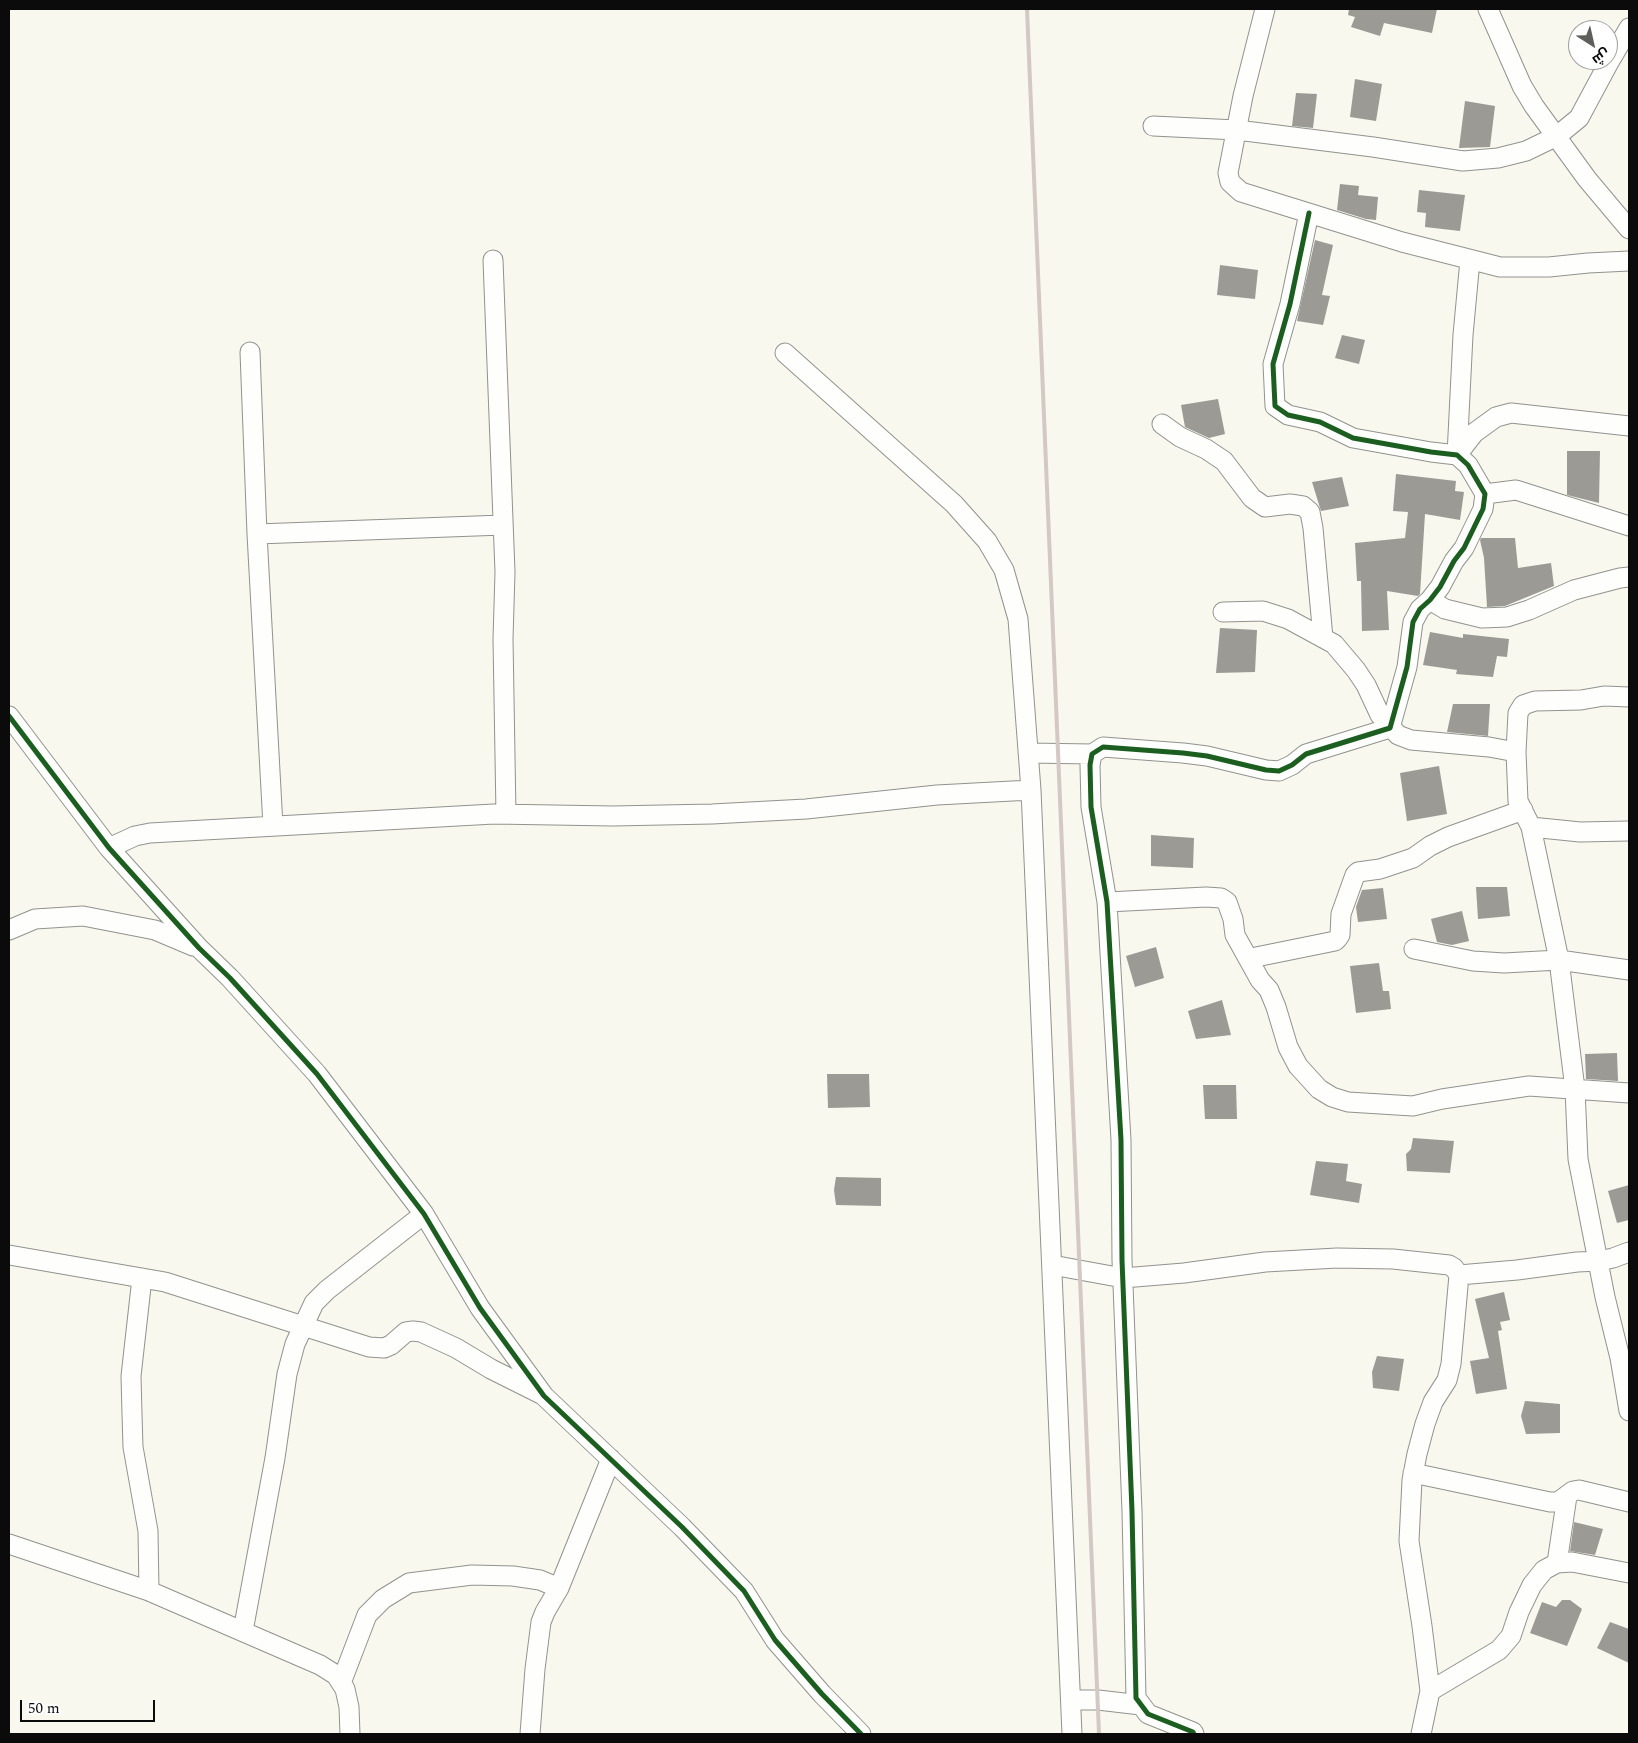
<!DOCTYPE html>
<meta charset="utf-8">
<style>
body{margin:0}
#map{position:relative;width:1638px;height:1743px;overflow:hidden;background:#f8f8ef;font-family:Spectral,Cairo,serif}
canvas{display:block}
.frame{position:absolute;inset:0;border:10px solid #0b0b0b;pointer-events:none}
.north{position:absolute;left:1568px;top:20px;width:50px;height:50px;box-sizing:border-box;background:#fff;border:1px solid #9d9d9d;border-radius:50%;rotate:145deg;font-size:14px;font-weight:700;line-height:20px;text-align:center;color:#0b0b0b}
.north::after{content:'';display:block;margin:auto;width:18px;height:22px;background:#5e5e5b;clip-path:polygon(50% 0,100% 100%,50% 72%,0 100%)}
.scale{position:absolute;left:20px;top:1700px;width:135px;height:22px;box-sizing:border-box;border:2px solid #0b0b0b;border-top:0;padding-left:6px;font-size:15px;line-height:18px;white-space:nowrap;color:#0b0b0b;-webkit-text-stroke:4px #fff;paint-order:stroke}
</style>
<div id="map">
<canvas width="1638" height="1743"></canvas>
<div class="frame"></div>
<div class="north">ش</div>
<div class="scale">50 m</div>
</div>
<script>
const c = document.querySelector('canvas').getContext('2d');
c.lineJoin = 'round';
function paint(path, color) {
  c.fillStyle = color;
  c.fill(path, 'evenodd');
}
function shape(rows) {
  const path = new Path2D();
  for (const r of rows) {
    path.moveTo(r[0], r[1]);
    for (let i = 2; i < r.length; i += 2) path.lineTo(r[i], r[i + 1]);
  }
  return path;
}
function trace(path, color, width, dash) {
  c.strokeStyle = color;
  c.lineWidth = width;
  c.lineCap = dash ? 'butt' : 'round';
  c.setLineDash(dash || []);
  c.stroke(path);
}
paint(shape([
 [1349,9,1437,9,1432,33,1384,23,1380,36,1351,27,1355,17,1348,15],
 [1355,79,1382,84,1376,121,1350,117],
 [1296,93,1317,94,1313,128,1292,126],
 [1465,101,1495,106,1490,147,1459,148],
 [1340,184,1359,186,1358,195,1378,197,1376,220,1366,219,1337,210],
 [1419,190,1465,195,1460,231,1425,227,1426,213,1417,212],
 [1315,240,1333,245,1322,295,1330,296,1323,325,1297,321],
 [1220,265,1258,270,1255,299,1217,295],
 [1342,335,1365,340,1359,364,1335,358],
 [1218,399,1225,434,1209,438,1185,427,1181,405],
 [1567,451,1600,451,1599,503,1567,495],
 [1396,474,1456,481,1455,491,1464,492,1460,520,1425,514,1420,594,1418,596,1387,591,1389,630,1362,631,1361,581,1357,581,1355,543,1405,538,1408,512,1393,511],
 [1342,477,1349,506,1321,511,1312,482],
 [1481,538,1515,538,1518,568,1551,563,1554,586,1505,606,1487,607,1484,558,1480,540],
 [1220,628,1257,630,1255,672,1216,673],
 [1430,632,1463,638,1463,634,1509,639,1507,657,1497,656,1493,677,1456,674,1457,670,1423,665],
 [1453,704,1490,704,1488,736,1447,732],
 [1439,766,1447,814,1407,821,1400,773],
 [1151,835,1194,838,1193,868,1151,866],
 [1476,887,1507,887,1510,916,1478,919],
 [1383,888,1387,919,1358,922,1356,907,1362,890],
 [1462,911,1469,941,1452,945,1437,942,1431,919],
 [1156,947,1164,978,1135,987,1126,956],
 [1379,963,1383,991,1389,991,1391,1009,1356,1013,1350,966],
 [1222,1000,1231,1035,1196,1039,1188,1011],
 [1617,1053,1618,1081,1586,1079,1585,1054],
 [827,1074,869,1074,870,1107,828,1108],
 [1203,1085,1236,1085,1237,1119,1205,1119],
 [1413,1138,1454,1141,1450,1173,1407,1171,1406,1154,1411,1149],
 [1316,1161,1348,1164,1346,1181,1362,1184,1359,1203,1310,1195],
 [836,1177,881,1178,881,1206,836,1205,834,1190],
 [1629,1185,1629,1220,1617,1223,1608,1191],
 [1504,1292,1510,1320,1500,1322,1502,1330,1498,1331,1507,1389,1476,1394,1470,1361,1489,1358,1475,1299],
 [1377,1356,1404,1359,1399,1391,1373,1388,1372,1372],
 [1525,1401,1560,1404,1560,1433,1526,1434,1521,1416],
 [1574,1522,1603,1529,1595,1555,1570,1551],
 [1562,1600,1570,1600,1582,1609,1567,1646,1530,1633,1542,1602,1556,1607],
 [1610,1622,1629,1629,1629,1663,1597,1648]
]), '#9b9a95');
const street = shape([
 [1265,9,1243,96,1228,173,1230,182,1241,192,1402,242,1500,267,1549,267,1588,263,1629,261],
 [1488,9,1522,86,1534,106,1587,179,1629,229],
 [1153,126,1237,130,1373,147,1463,161,1498,158,1526,151,1557,136,1579,118,1608,64,1629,28],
 [493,260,505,572,503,639,506,814],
 [250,352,257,534,273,826],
 [785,353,954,504,987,541,1004,570,1018,619,1031,790,1072,1734],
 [1162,424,1180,437,1206,449,1224,461,1252,498,1265,507,1290,504,1303,506,1310,512,1313,528,1323,638],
 [1457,455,1463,335,1470,260],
 [1457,455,1474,433,1496,417,1511,413,1629,426],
 [1485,494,1516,490,1629,526],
 [257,534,503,525],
 [1430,600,1445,609,1482,618,1507,617,1529,610,1574,590,1620,578,1629,577],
 [1223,612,1263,611,1288,619,1334,644,1356,670,1366,685,1380,715,1398,735,1411,740,1489,747,1516,752],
 [1629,697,1604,696,1581,700,1535,701,1523,705,1518,713,1516,752,1518,801,1531,827,1559,960,1575,1089,1578,1159,1605,1297,1620,1358,1629,1411],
 [9,716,109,848,199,948,230,978,317,1074,424,1214,480,1308,544,1396,682,1527,744,1591,775,1640,822,1694,861,1734],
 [1028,753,1092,754],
 [1531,827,1580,832,1629,831],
 [109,848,135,836,150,833,494,814,613,816,712,814,806,809,937,795,1031,790],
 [1107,902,1206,897,1221,898,1227,902,1233,919,1235,935,1260,980,1269,990,1276,1007,1288,1047,1298,1066,1319,1089,1332,1097,1348,1102,1413,1106,1442,1099,1529,1086,1629,1093],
 [9,930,35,919,83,916,155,930,193,946],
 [1414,949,1473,961,1504,963,1559,960,1629,970],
 [1249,960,1256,957,1335,941,1338,938,1340,935,1341,914,1355,875,1358,872,1380,869,1413,858,1430,846,1448,837,1523,810],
 [9,1255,165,1282,369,1347,384,1348,391,1345,406,1332,413,1331,421,1332,456,1348,491,1369,541,1394],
 [1052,1265,1123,1278,1184,1273,1265,1262,1337,1258,1393,1259,1449,1265,1454,1268,1459,1275,1517,1270,1577,1262,1599,1261,1613,1258,1629,1252],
 [142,1278,131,1376,132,1414,133,1447,148,1531,149,1591],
 [1413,1473,1550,1502,1558,1502,1573,1491,1579,1490,1629,1502],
 [9,1544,149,1591,320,1665,336,1675,345,1689,349,1707,350,1734],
 [1557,1563,1567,1496],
 [243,1631,275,1458,287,1374,295,1344,314,1303,327,1290,424,1214],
 [341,1683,367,1615,383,1599,409,1583,472,1575,513,1576,540,1580,559,1588],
 [1430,1691,1499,1650,1511,1636,1519,1612,1532,1585,1544,1570,1557,1563,1572,1562,1629,1573],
 [1072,1700,1098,1700,1141,1705],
 [530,1734,535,1669,541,1622,545,1612,559,1588,611,1459],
 [1194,1734,1193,1732,1148,1714,1136,1698,1132,1511,1122,1260,1121,1140,1107,902,1091,807,1090,765,1092,754,1103,747,1183,753,1207,756,1266,770,1279,771,1292,765,1306,754,1390,728,1407,667,1413,622,1420,609,1430,600,1440,587,1454,561,1464,548,1483,509,1485,494,1468,465,1457,455,1431,452,1353,438,1320,422,1288,415,1275,406,1273,364,1290,304,1309,213],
 [1421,1734,1430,1691,1422,1626,1409,1541,1412,1480,1417,1454,1425,1424,1433,1402,1447,1380,1451,1364,1459,1275]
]);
trace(street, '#92928e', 21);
trace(street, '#fefefd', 19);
trace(shape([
 [1027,9,1099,1734]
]), '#d3c8c4', 4);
trace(shape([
 [9,716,109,848,199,948,230,978,317,1074,424,1214,480,1308,544,1396,682,1527,744,1591,775,1640,822,1694,861,1734],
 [1194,1734,1193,1732,1148,1714,1136,1698,1132,1511,1122,1260,1121,1140,1107,902,1091,807,1090,765,1092,754,1103,747,1183,753,1207,756,1266,770,1279,771,1292,765,1306,754,1390,728,1407,667,1413,622,1420,609,1430,600,1440,587,1454,561,1464,548,1483,509,1485,494,1468,465,1457,455,1431,452,1353,438,1320,422,1288,415,1275,406,1273,364,1290,304,1309,213]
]), '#1b5e20', 5);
</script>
